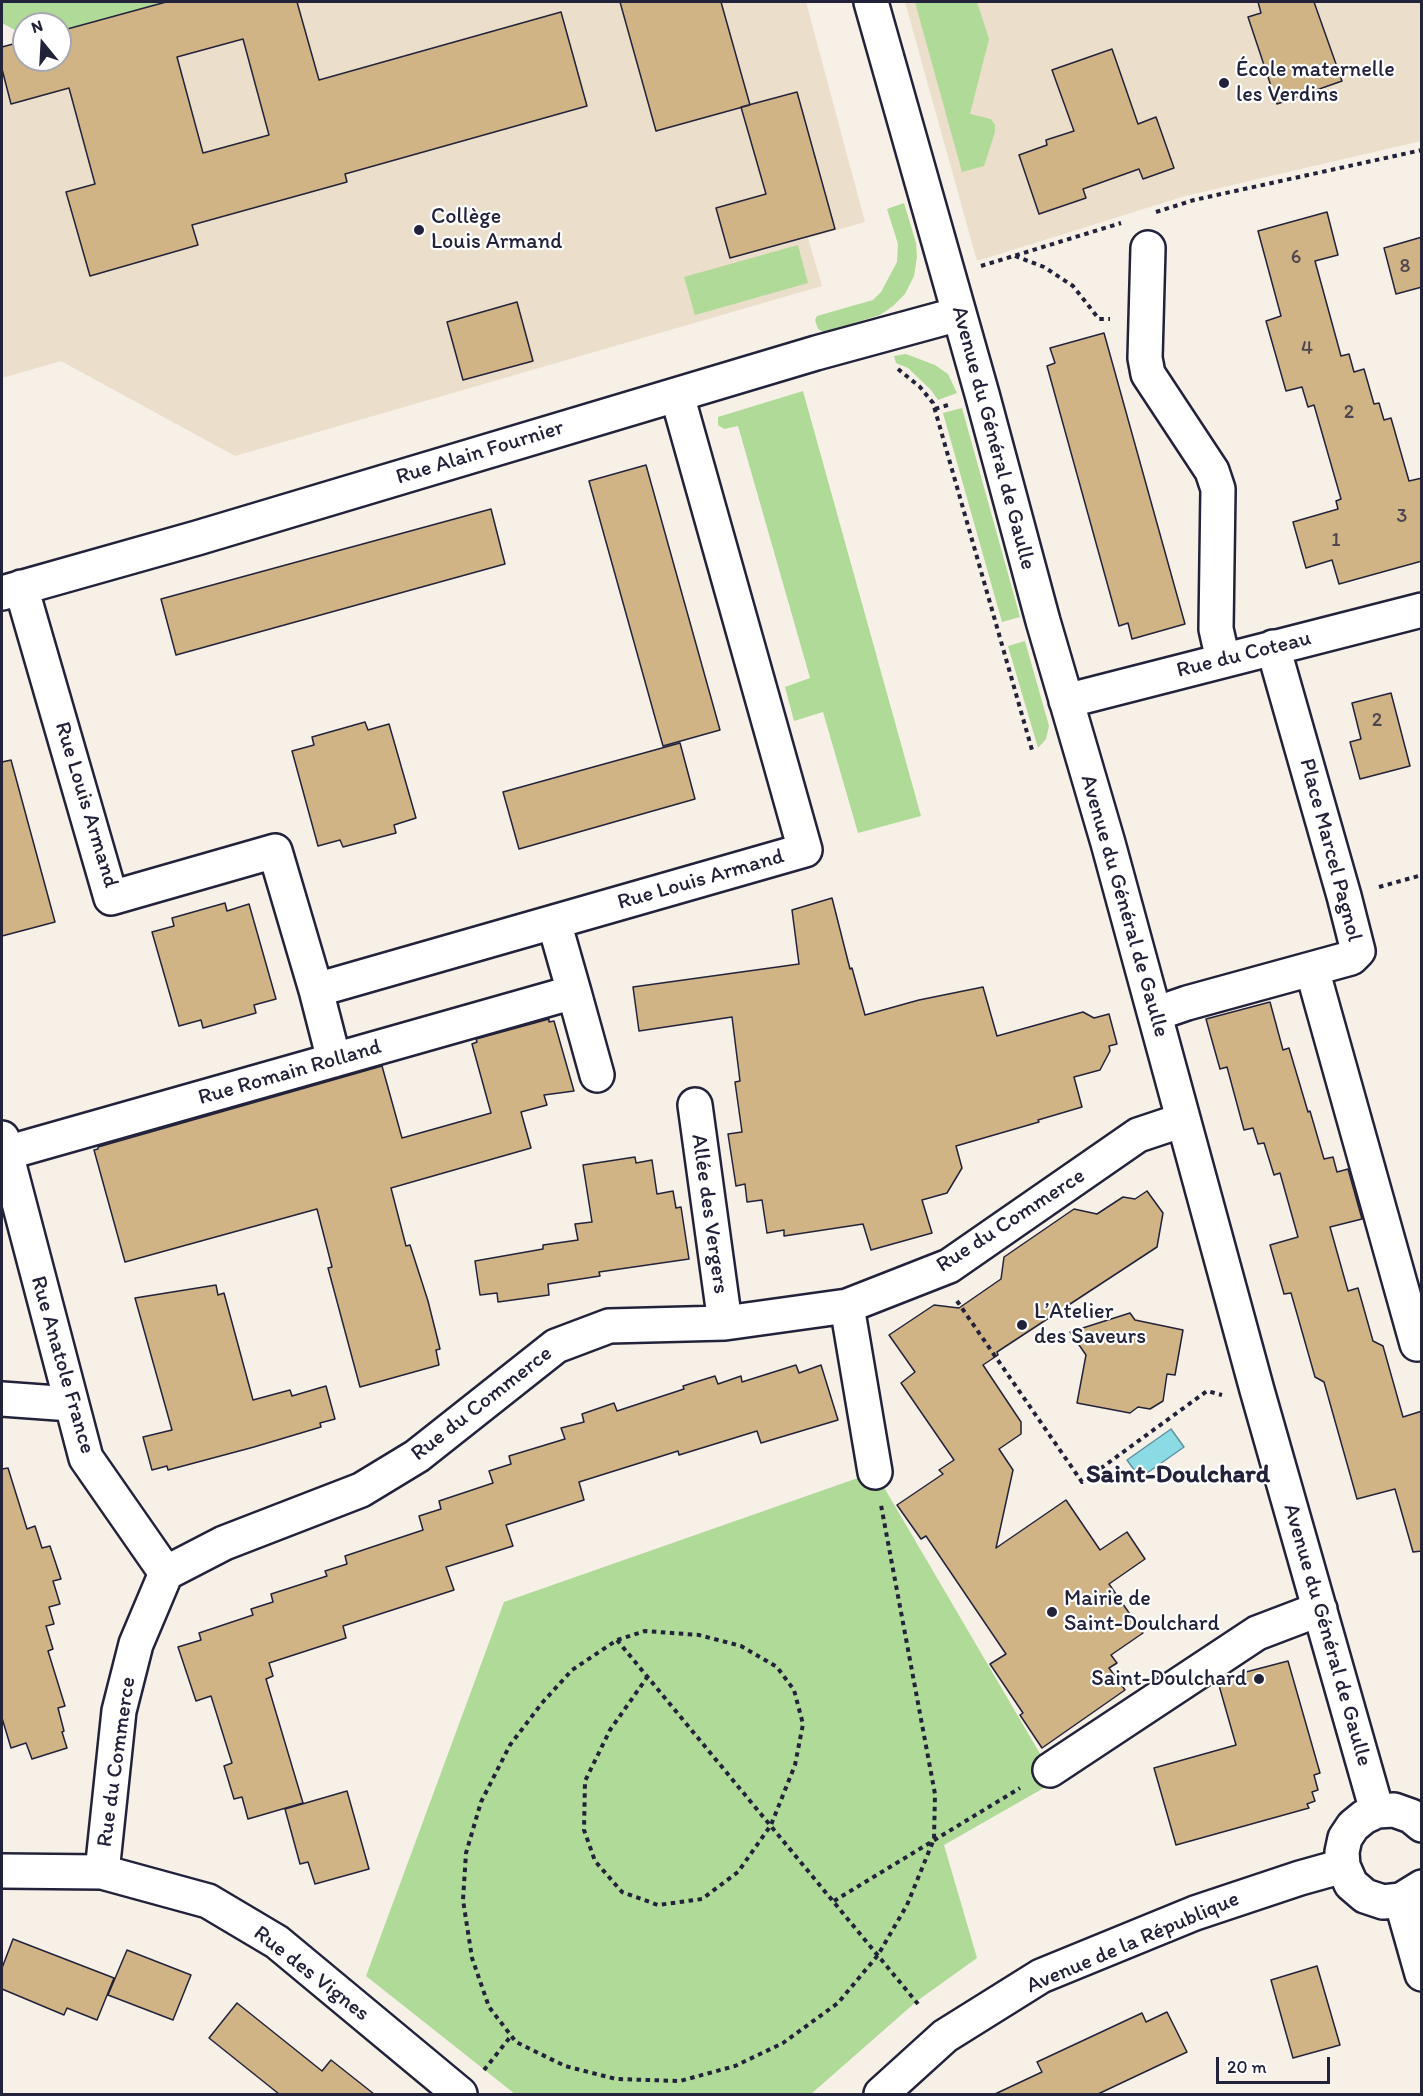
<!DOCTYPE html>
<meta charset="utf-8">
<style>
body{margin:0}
#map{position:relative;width:1423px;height:2096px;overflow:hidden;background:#f6f0e7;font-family:Itim,sans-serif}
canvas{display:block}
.frame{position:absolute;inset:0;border:3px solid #22223b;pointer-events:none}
.north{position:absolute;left:12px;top:12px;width:60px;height:60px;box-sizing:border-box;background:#fff;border:2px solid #a7a7b1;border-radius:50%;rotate:342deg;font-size:16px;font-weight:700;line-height:24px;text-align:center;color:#22223b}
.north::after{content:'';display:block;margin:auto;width:21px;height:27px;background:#22223b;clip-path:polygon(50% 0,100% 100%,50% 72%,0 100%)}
.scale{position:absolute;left:1216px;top:2057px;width:114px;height:27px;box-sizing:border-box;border:3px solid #22223b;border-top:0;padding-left:8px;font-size:18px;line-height:21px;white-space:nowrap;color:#22223b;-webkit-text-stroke:4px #fff;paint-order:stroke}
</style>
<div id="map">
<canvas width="1423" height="2096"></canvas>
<div class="frame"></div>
<div class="north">N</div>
<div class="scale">20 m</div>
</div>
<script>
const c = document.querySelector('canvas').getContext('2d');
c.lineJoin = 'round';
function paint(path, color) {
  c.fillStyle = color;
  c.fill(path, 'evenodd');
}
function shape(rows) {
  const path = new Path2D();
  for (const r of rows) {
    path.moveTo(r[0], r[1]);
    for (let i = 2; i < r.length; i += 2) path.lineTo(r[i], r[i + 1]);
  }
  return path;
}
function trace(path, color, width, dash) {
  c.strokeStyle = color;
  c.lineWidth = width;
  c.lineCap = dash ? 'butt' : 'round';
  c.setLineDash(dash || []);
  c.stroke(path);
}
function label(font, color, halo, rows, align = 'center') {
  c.font = font + ' Itim,sans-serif';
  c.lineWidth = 4.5;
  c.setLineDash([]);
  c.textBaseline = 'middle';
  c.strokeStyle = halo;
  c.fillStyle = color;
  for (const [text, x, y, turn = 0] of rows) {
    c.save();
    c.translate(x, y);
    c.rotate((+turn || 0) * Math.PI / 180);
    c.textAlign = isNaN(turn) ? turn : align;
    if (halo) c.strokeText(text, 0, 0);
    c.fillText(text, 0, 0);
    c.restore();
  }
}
paint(shape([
 [166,2,806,2,865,222,808,238,822,286,235,456,61,361,2,378,2,47,24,41,24,60,60,60,60,31],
 [905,2,1421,2,1421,141,1185,196,977,261]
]), '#ebdeca');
paint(shape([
 [2,2,165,2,60,31,60,24,24,24,24,35,2,23],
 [915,2,977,2,989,39,970,114,991,119,995,125,995,132,984,166,962,172],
 [904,203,916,243,917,257,914,276,905,294,893,306,880,315,824,332,818,329,815,320,817,316,873,300,881,292,897,262,898,244,887,209],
 [798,245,808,283,695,315,684,277],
 [906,354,935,365,948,374,957,393,938,400,931,390,908,368,896,363,894,356],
 [803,391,921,816,858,833,823,712,794,721,785,687,810,678,738,426,724,429,718,425,718,417],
 [962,408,1020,617,1002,622,943,413],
 [1025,641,1049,726,1046,739,1038,748,1008,646],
 [875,1472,1056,1781,944,1845,977,1958,917,2001,811,2094,515,2094,366,1976,504,1602]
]), '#b0da97');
const water = shape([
 [1171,1429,1184,1447,1140,1478,1127,1460,1171,1429]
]);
paint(water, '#8adbe4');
trace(water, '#6091a0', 1.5);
const building = shape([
 [166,2,297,2,319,80,561,12,587,106,345,174,347,182,192,225,198,245,90,276,66,192,95,184,69,88,11,104,2,69,2,47,24,41,24,60,60,60,60,31,166,2],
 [243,39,269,135,203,153,177,57,243,39],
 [620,2,721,2,750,105,656,131,620,2],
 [1258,2,1314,2,1342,81,1277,104,1248,17,1261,13,1258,2],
 [1112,49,1138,124,1156,117,1174,168,1143,179,1139,169,1083,189,1086,198,1039,214,1019,155,1047,145,1046,140,1074,131,1052,70,1112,49],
 [797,92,835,229,730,258,716,208,766,194,741,107,797,92],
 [1327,212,1338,255,1315,261,1341,356,1349,354,1354,372,1364,369,1374,404,1379,403,1384,420,1391,418,1409,481,1422,478,1422,561,1339,584,1332,560,1306,568,1293,522,1338,509,1336,501,1341,499,1314,405,1308,407,1302,387,1286,391,1266,321,1281,316,1258,231,1327,212],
 [1422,237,1422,287,1396,294,1384,248,1422,237],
 [517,302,533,361,463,380,447,322,517,302],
 [1104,333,1185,624,1132,639,1128,623,1119,626,1047,366,1055,363,1050,348,1104,333],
 [646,465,720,730,663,746,589,481,646,465],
 [491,509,505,564,176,655,161,599,491,509],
 [1391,693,1410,766,1360,779,1350,742,1361,739,1352,703,1391,693],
 [365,722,368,730,389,724,416,818,394,825,396,833,343,847,340,840,318,846,292,751,314,745,312,737,365,722],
 [680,743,695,799,519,849,503,792,680,743],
 [11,760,55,922,2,936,2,762,11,760],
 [832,898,850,969,852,968,865,1015,919,1000,983,987,997,1036,1083,1012,1094,1018,1109,1014,1117,1044,1109,1046,1110,1051,1100,1070,1074,1077,1082,1107,1038,1120,1039,1122,956,1146,962,1168,947,1193,922,1200,932,1233,871,1250,863,1224,784,1236,784,1230,767,1233,762,1200,747,1202,745,1184,736,1186,728,1134,742,1132,735,1082,740,1081,732,1017,639,1031,633,987,799,964,792,910,832,898],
 [225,903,227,911,249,904,276,999,254,1005,256,1013,203,1028,201,1020,179,1026,152,932,174,926,172,918,225,903],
 [1270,1002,1283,1050,1289,1048,1308,1112,1310,1111,1324,1159,1333,1157,1337,1172,1348,1169,1362,1219,1330,1227,1348,1291,1358,1288,1373,1341,1383,1346,1403,1417,1422,1411,1422,1551,1413,1552,1395,1489,1357,1499,1324,1382,1315,1377,1291,1293,1284,1294,1270,1245,1298,1237,1280,1173,1274,1175,1264,1143,1258,1144,1253,1128,1244,1130,1227,1067,1220,1069,1211,1037,1206,1019,1270,1002],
 [549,1019,549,1022,554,1021,574,1091,544,1095,547,1105,521,1112,531,1148,391,1188,406,1246,410,1245,428,1301,440,1349,436,1350,439,1365,360,1387,328,1268,332,1267,317,1209,125,1262,94,1150,98,1149,98,1147,382,1066,402,1138,491,1113,472,1044,477,1042,476,1039,549,1019],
 [635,1157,636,1163,652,1160,657,1194,673,1191,676,1208,681,1207,689,1259,599,1272,600,1276,548,1284,549,1295,498,1302,497,1293,480,1295,475,1261,543,1249,543,1245,578,1240,575,1224,592,1222,583,1165,635,1157],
 [1147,1191,1163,1213,1157,1247,997,1352,998,1355,983,1365,1021,1422,1021,1434,999,1449,1013,1470,996,1548,1066,1500,1100,1550,1127,1532,1145,1559,1109,1584,1143,1633,1111,1655,1117,1663,1109,1668,1125,1690,1042,1748,1020,1715,1023,1713,990,1664,1006,1654,926,1536,921,1539,897,1505,943,1474,939,1470,954,1460,901,1383,915,1372,889,1335,934,1305,959,1308,1001,1279,1004,1257,1074,1209,1097,1214,1123,1197,1135,1199,1147,1191],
 [216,1285,218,1295,224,1293,253,1400,290,1390,292,1396,326,1386,335,1419,320,1423,321,1427,254,1447,168,1470,167,1466,152,1470,143,1437,172,1430,135,1298,216,1285],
 [1130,1313,1135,1320,1183,1330,1175,1375,1167,1374,1163,1401,1150,1409,1138,1407,1130,1413,1077,1403,1086,1355,1070,1332,1130,1313],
 [796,1365,799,1373,821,1365,838,1420,761,1443,757,1431,679,1455,678,1451,579,1482,584,1500,506,1525,513,1546,446,1567,454,1590,343,1626,346,1638,269,1663,273,1676,266,1679,303,1803,248,1819,242,1797,234,1799,224,1766,232,1763,211,1696,196,1701,178,1647,201,1640,199,1633,253,1615,251,1609,273,1602,271,1594,327,1576,325,1571,347,1564,345,1556,423,1530,419,1516,441,1509,439,1501,493,1483,489,1471,511,1464,509,1456,565,1439,561,1428,584,1422,582,1414,614,1403,617,1411,684,1389,683,1386,715,1376,718,1384,741,1376,742,1382,796,1365],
 [8,1468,27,1529,35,1526,42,1548,50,1546,61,1579,53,1581,60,1604,49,1607,54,1624,46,1626,53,1649,48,1651,65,1706,58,1708,64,1731,62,1732,67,1748,32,1759,26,1743,11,1748,2,1718,2,1469,8,1468],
 [1288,1661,1320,1773,1314,1775,1318,1790,1312,1792,1315,1801,1307,1804,1309,1808,1176,1845,1154,1768,1236,1745,1218,1682,1242,1673,1288,1661],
 [347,1791,369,1869,315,1884,308,1862,300,1864,285,1809,347,1791],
 [13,1939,114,1978,97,2020,67,2008,64,2015,2,1989,2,1968,13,1939],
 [127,1950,191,1975,173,2020,108,1995,127,1950],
 [1317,1966,1340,2045,1293,2058,1271,1980,1317,1966],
 [237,2003,322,2071,331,2060,374,2094,279,2094,209,2038,237,2003],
 [1167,2012,1187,2052,1098,2094,995,2094,1042,2072,1037,2062,1142,2013,1146,2022,1167,2012]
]);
paint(building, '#d0b485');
trace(building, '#22223b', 1.5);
const minor = shape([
 [871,2,982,394,1043,621,1108,843,1257,1390,1377,1811],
 [1148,248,1145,358,1148,374,1212,471,1218,489,1216,629,1223,660],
 [21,587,111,898,275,851,316,990,805,850,677,395],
 [2,593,197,538,816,353,959,314],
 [1066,701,1422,610],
 [1312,969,1417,1344],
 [316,990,334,1060],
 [574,992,597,1075],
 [1155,1014,1187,1003,1351,958,1358,951,1344,896,1273,647],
 [695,1105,725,1323],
 [2,1138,86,1458,166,1573],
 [6,1153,574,992,554,922],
 [847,1306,875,1472],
 [2,1399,71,1404],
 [1050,1770,1257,1633,1320,1609],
 [1422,1825,1411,1816,1394,1810,1377,1811,1364,1817,1353,1826,1345,1838,1342,1852,1343,1866,1351,1884,1365,1896,1383,1902,1401,1900,1422,1887],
 [2,1871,102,1872,208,1901,277,1942,460,2094],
 [102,1872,119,1711,136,1644,166,1573,224,1543,361,1490,417,1456,556,1346,609,1326,725,1323,847,1306,949,1266,1138,1135,1183,1120],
 [1401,1900,1422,1974],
 [881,2094,945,2036,1041,1976,1195,1913,1300,1878,1343,1866]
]);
trace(minor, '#22223b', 38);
trace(shape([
 [1156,212,1194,200,1422,150],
 [1015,256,1044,267,1073,286,1099,319,1110,319],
 [981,266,1121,223],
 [898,369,920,387,933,403,1032,750],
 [935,409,948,405],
 [1379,887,1422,875],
 [957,1301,1082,1482,1207,1391,1222,1395],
 [617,1640,918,2004],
 [648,1676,610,1730,585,1781,584,1830,595,1861,622,1892,658,1905,702,1899,738,1872,771,1825,795,1765,803,1724,794,1690,777,1667,741,1646,699,1635,645,1631,617,1640,572,1670,542,1703,510,1745,481,1802,466,1853,463,1900,472,1958,489,2007,516,2042,565,2066,616,2079,680,2081,735,2066,783,2043,838,2003,878,1955,907,1905,934,1839,935,1794,881,1505],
 [834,1901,1020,1788],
 [484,2070,511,2036]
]), '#22223b', 4, [4.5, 4.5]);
trace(minor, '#fff', 33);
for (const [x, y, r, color] of [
 [1224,83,6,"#22223b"],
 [419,230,6,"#22223b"],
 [1022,1325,6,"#22223b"],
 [1052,1612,6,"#22223b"],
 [1259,1679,6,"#22223b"]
]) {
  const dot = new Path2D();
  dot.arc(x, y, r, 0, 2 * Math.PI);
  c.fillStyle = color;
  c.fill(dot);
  trace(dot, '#fff', 2);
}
label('20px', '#4e464e', null, [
 ["6",1296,258],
 ["8",1405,267],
 ["4",1307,349],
 ["2",1349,413],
 ["3",1402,517],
 ["1",1336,541],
 ["2",1377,721]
]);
label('22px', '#22223b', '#fff', [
 ["École maternelle",1236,70],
 ["les Verdins",1236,95],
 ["Collège",431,217],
 ["Louis Armand",431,242],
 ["L’Atelier",1034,1312],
 ["des Saveurs",1034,1337],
 ["Mairie de",1064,1599],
 ["Saint-Doulchard",1064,1624],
 ["Saint-Doulchard",1247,1679,"right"]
], 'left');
label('22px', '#22223b', '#fff', [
 ["Avenue du Général de Gaulle",993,438,75],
 ["Rue Alain Fournier",480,453,-17],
 ["Rue du Coteau",1244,655,-14],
 ["Rue Louis Armand",86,805,73],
 ["Place Marcel Pagnol",1330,850,75],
 ["Rue Louis Armand",701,880,-16],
 ["Avenue du Général de Gaulle",1124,906,74],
 ["Rue Romain Rolland",290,1073,-16],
 ["Allée des Vergers",709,1214,82],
 ["Rue du Commerce",1011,1221,-33],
 ["Rue Anatole France",62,1365,74],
 ["Rue du Commerce",482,1404,-38],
 ["Avenue du Général de Gaulle",1327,1635,74],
 ["Rue du Commerce",117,1762,-82],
 ["Avenue de la République",1133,1943,-23],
 ["Rue des Vignes",311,1974,38]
]);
label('bold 26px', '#22223b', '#fff', [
 ["Saint-Doulchard",1178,1475]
]);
</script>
